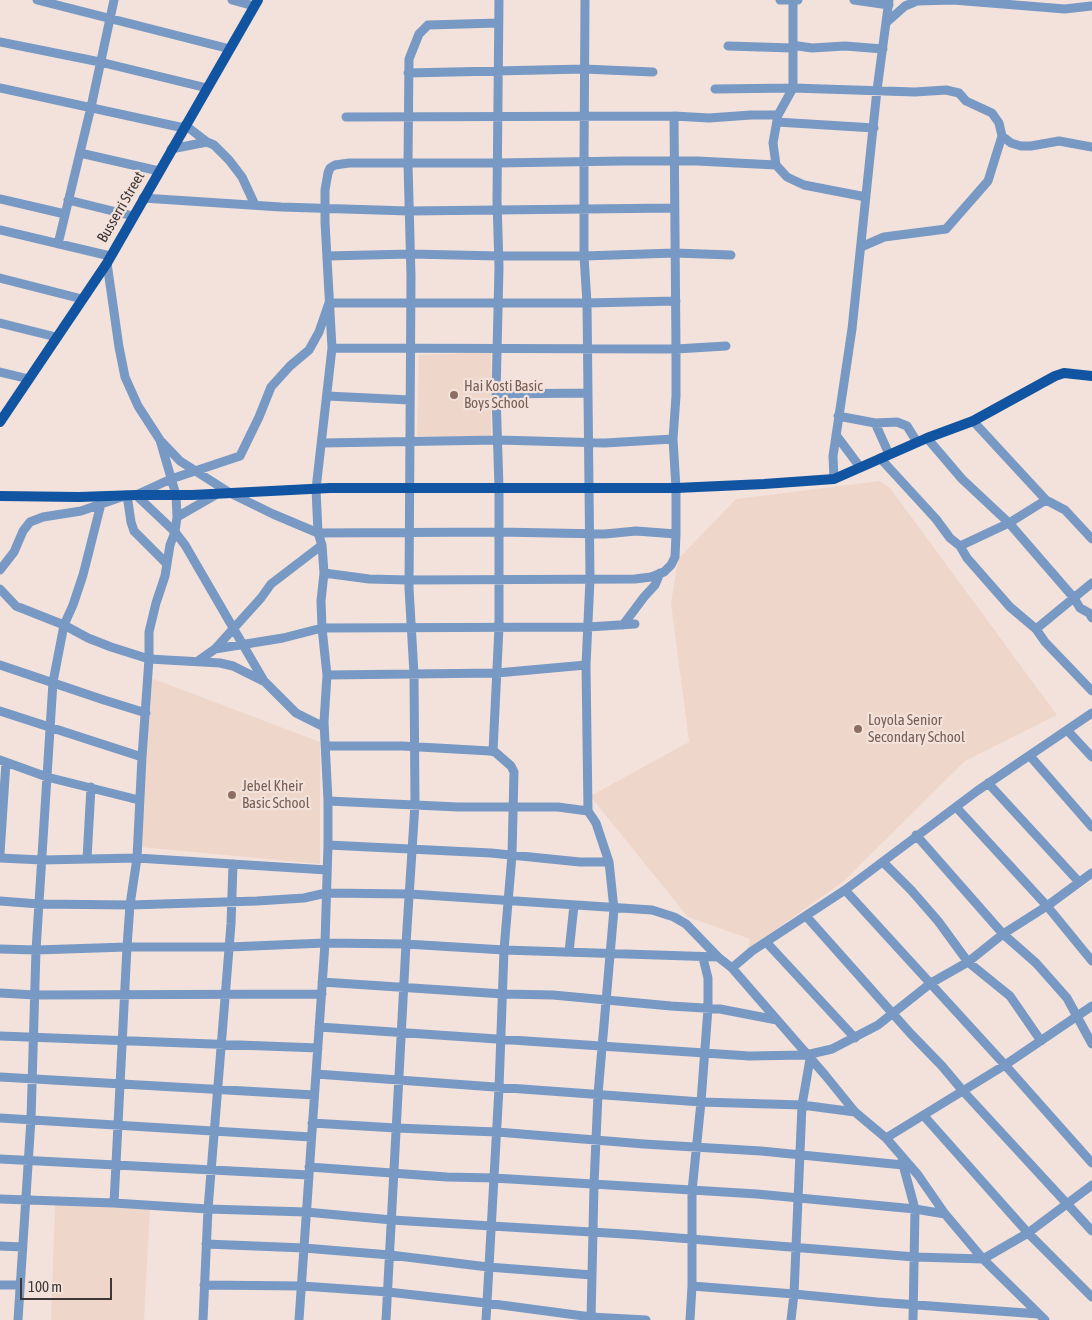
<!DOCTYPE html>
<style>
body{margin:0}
#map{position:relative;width:1092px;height:1320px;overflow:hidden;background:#f3e2db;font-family:"Asap Condensed",sans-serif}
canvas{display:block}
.scale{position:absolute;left:20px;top:1278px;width:92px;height:22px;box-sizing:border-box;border:2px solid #3e3735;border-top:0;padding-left:6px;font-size:15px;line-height:18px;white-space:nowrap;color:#3e3735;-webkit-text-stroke:4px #f3e2db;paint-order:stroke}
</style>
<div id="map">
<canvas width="1092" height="1320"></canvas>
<div class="scale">100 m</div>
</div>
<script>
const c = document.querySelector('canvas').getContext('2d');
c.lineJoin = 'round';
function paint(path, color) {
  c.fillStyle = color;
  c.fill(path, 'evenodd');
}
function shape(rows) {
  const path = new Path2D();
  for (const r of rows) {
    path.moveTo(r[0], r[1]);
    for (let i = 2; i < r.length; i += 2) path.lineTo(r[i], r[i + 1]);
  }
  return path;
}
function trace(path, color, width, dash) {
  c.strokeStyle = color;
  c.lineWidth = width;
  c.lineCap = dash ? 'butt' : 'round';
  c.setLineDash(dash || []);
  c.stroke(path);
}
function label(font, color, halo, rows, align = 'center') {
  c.font = font + ' "Asap Condensed",sans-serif';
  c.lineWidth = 4.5;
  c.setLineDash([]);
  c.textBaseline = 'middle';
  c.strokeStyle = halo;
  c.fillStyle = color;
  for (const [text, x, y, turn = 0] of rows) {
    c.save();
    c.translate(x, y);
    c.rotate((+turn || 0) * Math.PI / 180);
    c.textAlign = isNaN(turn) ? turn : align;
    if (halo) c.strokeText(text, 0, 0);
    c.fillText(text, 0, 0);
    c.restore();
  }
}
paint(shape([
 [491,352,491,436,417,436,419,355],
 [880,481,890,488,1057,715,965,761,844,881,748,949,750,939,688,917,590,796,689,742,671,603,678,559,736,499],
 [151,678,320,742,320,864,140,847],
 [55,1205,150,1208,144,1320,51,1320]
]), '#efd6cb');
trace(shape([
 [37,0,230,49],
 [232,0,254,6],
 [585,0,584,161,584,256,587,303,590,579,586,665,588,811],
 [780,0,798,0],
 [793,0,793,88,778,115,773,143,776,165,787,177,804,185,866,197],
 [854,0,889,5],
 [887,22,905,6,917,1,953,0,1065,9,1091,6],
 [0,42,100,62,207,88],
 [728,46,792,48,798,46,812,48,845,46,883,49],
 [408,73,584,69,653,72],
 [0,88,184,128],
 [715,89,793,88,915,92,946,90,959,93,966,101,992,113,999,123,1002,136,1011,143,1021,146,1031,146,1059,141,1092,147],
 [346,117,674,116,709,118,751,115,778,115],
 [777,122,874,128],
 [185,125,207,142,214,145,229,160,242,177,255,205],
 [171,149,207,142],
 [80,153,159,171],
 [143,198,281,207,409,211,674,208],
 [0,199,65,214],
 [68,200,133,216],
 [0,230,110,256],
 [58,244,91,107,114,0],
 [861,247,884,237,946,229,988,181,1002,136],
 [327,256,411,254,499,256,584,256,675,253,731,255],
 [107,263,119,347,125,377,138,406,160,440,180,461,230,493,273,514,318,533,499,532,605,534,636,531,676,534],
 [0,278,82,299],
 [0,323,56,337],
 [332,348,676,349,726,346],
 [0,372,29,379],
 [496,394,588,393],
 [327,396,410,400],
 [838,416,875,423,897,422,907,426,917,442],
 [973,421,1046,500,1065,510,1092,539],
 [875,423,889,454],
 [836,435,860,467],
 [927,438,962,479,1009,523,1074,598,1080,608,1089,613,1092,618],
 [322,443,498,440,605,443,673,439],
 [880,458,936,519,950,538,960,546,967,558,1010,607,1036,629,1045,642,1092,691],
 [834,479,833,456,852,329,877,90,889,0],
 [177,517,217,494],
 [960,546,1009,523,1046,500],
 [0,570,14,552,23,531,30,522,43,517,81,511,127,495,131,522,134,531,167,564],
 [324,573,369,579,409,580,635,579,651,577,664,572,671,565,675,557,676,534,676,488,673,439,676,396,676,349,674,116],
 [0,589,16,606,64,625,88,638,111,647,149,659,220,663,233,666,263,681],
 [623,625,644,597,655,585,660,573],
 [1036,629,1092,583],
 [215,649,283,638,322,628,588,627,635,624],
 [198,661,215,649,261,598,271,584,322,545],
 [0,665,104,700,146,713],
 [327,675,497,673,586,665],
 [0,711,142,757],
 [324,727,296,713,264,681,185,545,175,532,136,495,171,479,240,456,259,417,271,387,290,366,309,350,319,332,329,303,587,303,676,301],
 [1067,730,1092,757],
 [326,746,402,746,490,751,495,752,511,766,514,772,512,855,504,950,499,1088,486,1320],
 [493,751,499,627,499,488,496,394,499,267,497,200,499,0],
 [1030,756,1092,827],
 [0,760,47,777,139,800],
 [988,783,1079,882],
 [328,801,458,807,558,807,588,811,596,823,609,862],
 [956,807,1047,906,1092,961],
 [916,835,1003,934,1036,963,1067,998,1092,1044],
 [328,845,491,853,580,862,609,862,614,909,598,1094,594,1185,591,1320],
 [0,854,6,762],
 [0,858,42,860,137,858,327,870],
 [87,859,91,787],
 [883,862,911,890,938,921,968,962,1010,996,1041,1041],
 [845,890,1005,1065,1092,1163],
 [0,901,39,904,130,905,257,901,304,898,326,893,410,894,652,910,674,917,686,924,718,957,732,968],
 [806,916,910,1033,942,1066,963,1091,1092,1231],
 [767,943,855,1038],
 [0,949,36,950,127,947,229,947,325,943,406,944,504,950,718,957],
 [569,952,574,905],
 [322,982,503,994,553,995,671,1006,720,1009,777,1020],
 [0,993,35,995,322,994],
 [319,1027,749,1056,806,1055,832,1049,878,1025,931,983,968,962,1003,934,1047,906,1092,873],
 [0,1036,318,1048],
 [316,1074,701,1102,802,1105,855,1112],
 [0,1077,314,1095],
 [924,1116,1028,1233,1092,1297],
 [0,1118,311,1137],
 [312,1123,396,1128,497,1132,644,1144,761,1151,903,1165],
 [886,1138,1005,1065,1092,1006],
 [0,1159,309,1175],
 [902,1161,915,1209,913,1320],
 [309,1167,447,1177,494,1178,757,1194,915,1209,945,1214],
 [0,1199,114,1203,127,947,130,905,137,858,142,757,149,659,149,632,156,603,165,576,170,545,175,532,177,517,176,495,160,440],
 [114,1203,208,1209,306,1212,392,1220,641,1235,915,1257,983,1259,1028,1233,1092,1185],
 [206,1244,304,1248,390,1255,488,1267,592,1275],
 [0,1246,23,1247],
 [0,1285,20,1285],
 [204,1285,302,1286,388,1292,486,1303,591,1317,646,1320],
 [692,1286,794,1294,877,1302,1039,1314],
 [18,1320,31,1119,36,950,53,682,64,625,73,605,83,575,101,504],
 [203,1320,208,1209,231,924,233,864],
 [299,1320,325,943,328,845,328,801,324,722,327,675,322,628,321,601,324,573,322,545,318,533,316,489,332,348,325,222,325,190,328,173,330,168,335,165,349,163,497,163,623,161,697,161,776,165],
 [386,1320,406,944,415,804,414,674,409,588,411,276,408,164,409,59,419,34,428,25,498,23],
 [690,1320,692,1286,692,1191,701,1102,708,1008,708,978,703,958],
 [791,1320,794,1294,802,1105,810,1059],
 [1045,1320,983,1259,945,1214,918,1175,886,1138,855,1112,825,1075,732,968,752,951,845,890,977,791,1092,713]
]), '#7899c4', 9);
trace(shape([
 [0,422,107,263,258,0],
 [0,496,79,497,136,495,192,495,330,488,676,488,764,484,834,479,927,438,973,421,1055,376,1064,373,1092,376]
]), '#1154a1', 10);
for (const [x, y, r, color] of [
 [454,395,5,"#8d6e63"],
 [858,729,5,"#8d6e63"],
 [232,795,5,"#8d6e63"]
]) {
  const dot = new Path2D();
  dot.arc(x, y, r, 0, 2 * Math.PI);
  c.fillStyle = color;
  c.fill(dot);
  trace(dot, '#f3e2db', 2);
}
label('15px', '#3e3735', '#f3e2db', [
 ["Busserri Street",121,207,-60]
]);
label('15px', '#785e54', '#f3e2db', [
 ["Hai Kosti Basic",464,386],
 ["Boys School",464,403],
 ["Loyola Senior",868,720],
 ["Secondary School",868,737],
 ["Jebel Kheir",242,786],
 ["Basic School",242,803]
], 'left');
</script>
